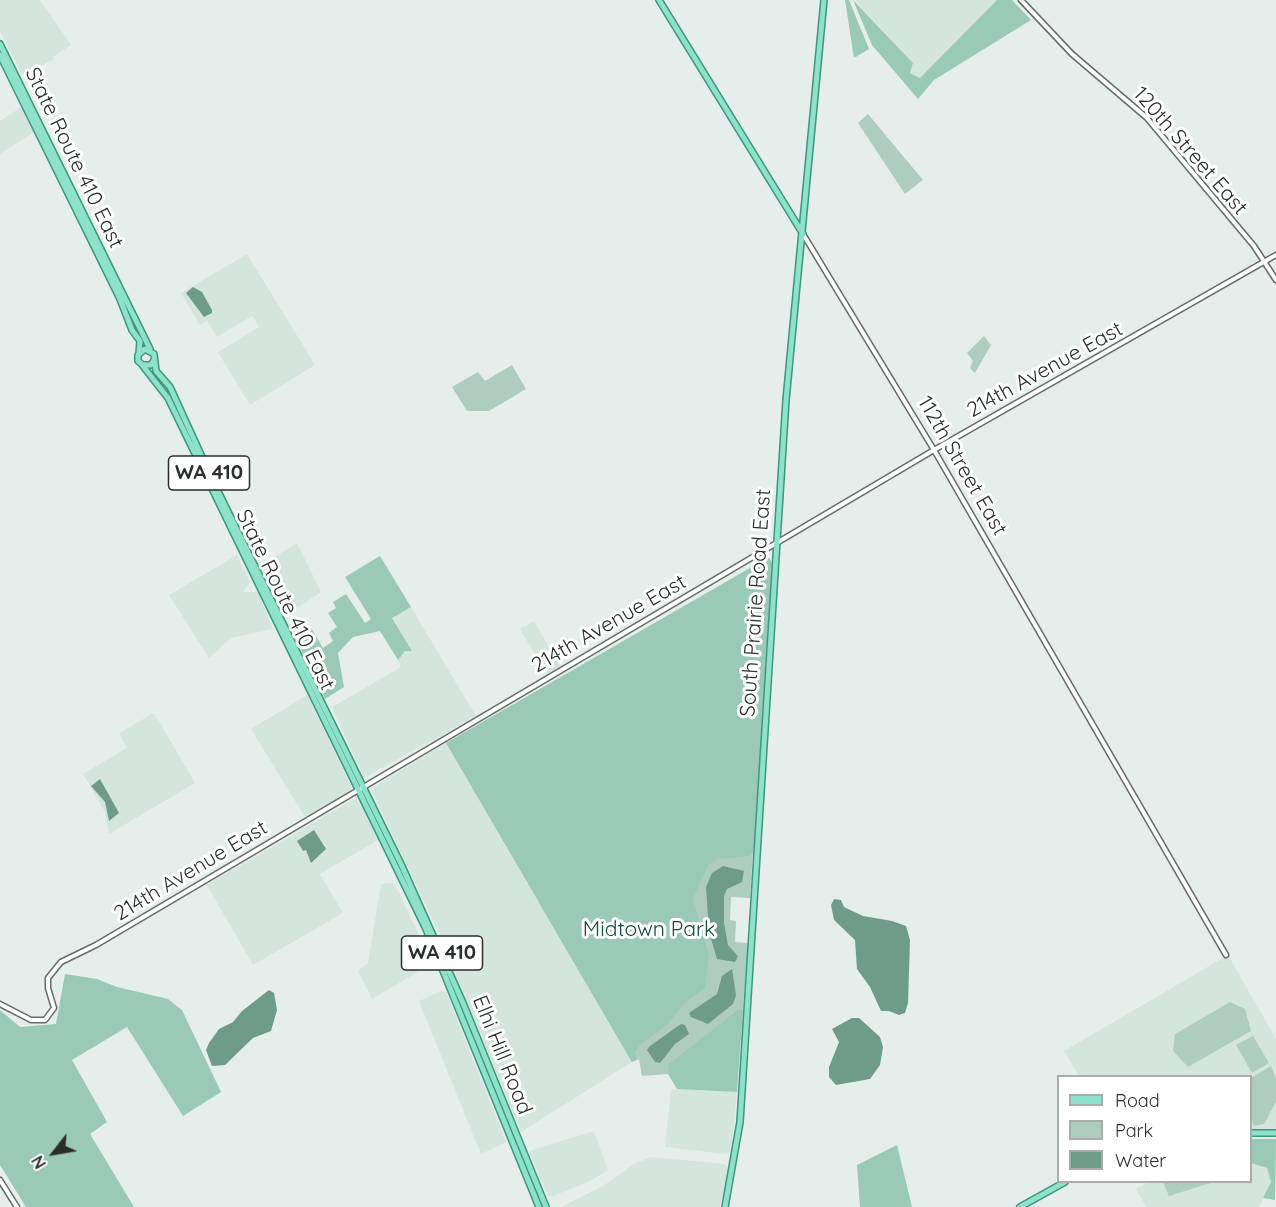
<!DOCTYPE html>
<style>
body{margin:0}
#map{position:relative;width:1276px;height:1207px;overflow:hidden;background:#e5eeea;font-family:Quicksand,sans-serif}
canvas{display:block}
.legend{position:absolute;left:1057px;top:1075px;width:195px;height:108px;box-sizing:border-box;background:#fff;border:2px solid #aaabab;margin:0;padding:8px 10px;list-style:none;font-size:18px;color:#2a2e2c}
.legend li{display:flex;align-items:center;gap:12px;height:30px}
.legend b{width:30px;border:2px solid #aaabab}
.north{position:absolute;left:24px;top:1123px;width:60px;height:60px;-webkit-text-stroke:4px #fff;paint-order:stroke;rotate:239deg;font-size:16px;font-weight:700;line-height:24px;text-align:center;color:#2a2e2c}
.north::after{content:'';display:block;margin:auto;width:21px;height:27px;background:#2a2e2c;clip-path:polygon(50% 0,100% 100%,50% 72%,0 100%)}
</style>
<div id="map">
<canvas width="1276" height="1207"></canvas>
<ul class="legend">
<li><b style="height:8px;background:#8fe2ca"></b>Road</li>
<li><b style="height:16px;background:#afccc0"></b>Park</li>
<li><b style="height:16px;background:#6e9b8a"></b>Water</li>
</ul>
<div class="north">N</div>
</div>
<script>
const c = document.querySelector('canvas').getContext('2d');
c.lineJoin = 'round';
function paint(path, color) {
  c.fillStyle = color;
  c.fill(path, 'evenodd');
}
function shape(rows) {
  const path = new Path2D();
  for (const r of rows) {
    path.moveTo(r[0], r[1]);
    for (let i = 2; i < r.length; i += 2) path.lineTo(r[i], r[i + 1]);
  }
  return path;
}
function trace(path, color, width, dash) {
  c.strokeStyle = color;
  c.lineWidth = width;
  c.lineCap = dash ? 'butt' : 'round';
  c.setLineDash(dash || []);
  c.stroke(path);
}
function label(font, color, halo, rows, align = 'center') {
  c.font = font + ' Quicksand,sans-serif';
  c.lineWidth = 6;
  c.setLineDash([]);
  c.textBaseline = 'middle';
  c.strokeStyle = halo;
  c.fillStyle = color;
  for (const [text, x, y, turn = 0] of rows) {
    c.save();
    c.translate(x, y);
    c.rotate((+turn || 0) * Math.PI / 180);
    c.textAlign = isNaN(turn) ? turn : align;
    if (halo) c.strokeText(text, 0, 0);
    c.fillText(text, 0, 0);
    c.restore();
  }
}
paint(shape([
 [0,0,40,0,71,45,53,57,54,59,22,75,0,31],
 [855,0,997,0,921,78,910,73,913,63],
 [23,106,34,132,0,154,0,121],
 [247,254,315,365,250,405,218,352,259,327,255,319,252,316,217,337,207,321,200,325,181,293],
 [297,543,321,592,285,616,262,565],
 [237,555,250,582,243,592,258,592,273,629,231,638,209,658,169,595],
 [411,607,476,716,364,778,332,707,401,667,398,660,405,651,411,650,392,617],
 [534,621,561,668,548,676,520,629],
 [307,695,351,786,350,791,305,817,251,729],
 [154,713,195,783,109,834,105,812,83,774,127,748,119,733],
 [446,743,632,1062,521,1132,437,929,371,789],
 [354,799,360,802,378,840,320,874,343,913,253,965,207,885],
 [394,883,433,963,372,999,358,971,368,963,381,884],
 [1228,955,1276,1039,1276,1130,1251,1129,1250,1076,1079,1076,1064,1051],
 [442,991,446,992,506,1142,481,1154,419,1001],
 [677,1089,737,1092,731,1151,726,1154,665,1147,671,1090],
 [594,1131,608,1170,590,1181,551,1197,547,1194,529,1151],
 [651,1157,725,1164,729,1169,720,1207,561,1207,603,1186,634,1164],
 [1251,1163,1267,1168,1271,1182,1259,1207,1146,1207,1136,1189,1148,1182,1250,1182]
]), '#d4e5de');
paint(shape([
 [868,114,923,180,905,194,858,123],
 [984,336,991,345,975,373,970,368,973,361,967,353],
 [512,365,526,389,489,411,467,411,452,387,478,372,485,381],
 [758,769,750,898,731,897,730,920,736,921,735,942,748,943,743,1010,737,1010,670,1064,668,1074,642,1076,639,1059,632,1062,539,903],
 [1230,1002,1245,1009,1251,1031,1188,1067,1173,1051,1175,1034],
 [1253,1036,1269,1063,1252,1073,1236,1045],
 [1271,1066,1276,1079,1276,1102,1264,1124,1254,1126,1251,1119,1251,1078],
 [1163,1182,1214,1182,1169,1196]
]), '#afccc0');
paint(shape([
 [845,0,849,0,869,49,854,58],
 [853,0,913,63,910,73,920,78,997,0,1012,0,1031,20,934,80,918,99,872,45],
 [380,556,411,607,392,618,412,651,405,651,398,660,380,631,353,637,338,653,344,687,325,699,295,637,310,626,323,648,333,641,329,633,337,627,328,613,336,608,333,602,346,594,365,623,371,619,345,577],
 [769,557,772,563,754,852,748,856,718,859,708,865,693,899,709,955,705,988,685,1002,667,1025,640,1045,635,1052,636,1060,632,1062,446,743],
 [65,974,97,979,117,987,168,999,182,1010,221,1092,183,1116,127,1027,72,1060,107,1122,90,1134,134,1207,26,1207,0,1165,0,1010,20,1027,56,1024],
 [737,1010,743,1010,737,1092,677,1089,668,1074,669,1064],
 [1250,1139,1276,1139,1275,1200,1263,1198,1271,1182,1267,1168,1251,1163],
 [897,1145,912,1207,860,1207,857,1165]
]), '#9ac9b7');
paint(shape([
 [193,287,202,292,212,310,212,313,204,317,186,293],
 [100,779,119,813,109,821,105,802,91,786],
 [314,830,326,849,311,863,306,850,303,851,297,841],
 [723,866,744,871,742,882,727,889,724,896,724,923,728,945,738,956,735,962,717,959,709,932,706,887,712,873],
 [834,899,841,900,844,907,863,916,892,921,906,926,910,940,908,1003,905,1013,899,1015,889,1011,881,1011,870,987,857,969,855,940,834,920,831,905],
 [732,969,736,995,733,1004,708,1024,691,1017,689,1013,717,994,722,976],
 [269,990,274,993,277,1010,271,1031,253,1038,225,1065,212,1066,206,1050,209,1043,219,1029,233,1022,242,1011],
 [852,1018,859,1018,880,1037,883,1047,880,1065,870,1079,836,1085,829,1077,829,1067,839,1042,832,1029],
 [681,1024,685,1025,689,1034,675,1044,660,1063,655,1062,647,1050,650,1046]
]), '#6e9b8a');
trace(shape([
 [0,1185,14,1207]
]), '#6e9b8a', 1.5);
const minor = shape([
 [1021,0,1072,54,1147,118,1254,246,1276,280],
 [803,234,934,450,1226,955],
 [0,1004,31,1020,45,1020,54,1008,48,988,48,978,61,962,96,945,934,450,1276,255],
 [0,1180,17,1207]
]);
const major = shape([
 [659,0,803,234],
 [0,44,150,349],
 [0,55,120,299,132,330,140,341,139,353],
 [154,360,151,365,143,365,138,361,138,355,145,349,154,354,156,371,170,387,212,479,401,864,463,1003,546,1207],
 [143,366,168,398,426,929,539,1207],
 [1250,1133,1276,1133],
 [725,1207,740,1122,786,400,824,0],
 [1020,1207,1065,1182]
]);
trace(minor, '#636c68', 7);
trace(major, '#3c977b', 8);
trace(minor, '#fff', 4);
trace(major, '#8fe2ca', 5);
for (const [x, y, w] of [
 [209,473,81],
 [442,953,81]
]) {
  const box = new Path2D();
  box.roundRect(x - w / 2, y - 17, w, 34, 4.5);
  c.fillStyle = '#fff';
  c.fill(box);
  trace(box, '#2a2e2c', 1.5);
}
label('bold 20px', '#2a2e2c', null, [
 ["WA 410",209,473],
 ["WA 410",442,953]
]);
label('21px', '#2a2e2c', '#fff', [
 ["120th Street East",1190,151,49],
 ["State Route 410 East",74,158,64],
 ["214th Avenue East",1045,370,-29],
 ["112th Street East",962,466,60],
 ["State Route 410 East",285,600,64],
 ["South Prairie Road East",756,603,-86],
 ["214th Avenue East",609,624,-30],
 ["214th Avenue East",191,871,-31],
 ["Elhi Hill Road",502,1055,68]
]);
label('21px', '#0f4d3c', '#fff', [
 ["Midtown Park",649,930]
]);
</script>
